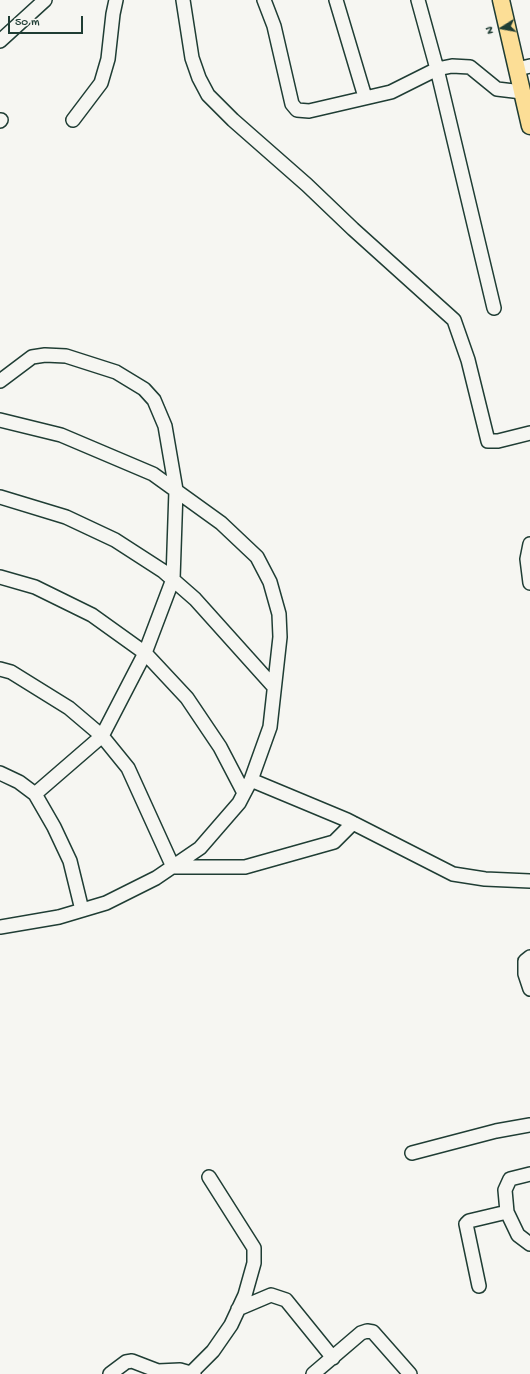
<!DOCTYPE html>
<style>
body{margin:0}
#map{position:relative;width:530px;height:1374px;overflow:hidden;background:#f6f6f2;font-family:"Gochi Hand",sans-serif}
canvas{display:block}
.north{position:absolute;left:482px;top:8px;width:40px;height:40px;-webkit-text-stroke:3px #f6f6f2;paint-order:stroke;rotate:259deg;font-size:11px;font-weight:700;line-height:16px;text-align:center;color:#1f3d34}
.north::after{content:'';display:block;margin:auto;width:14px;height:18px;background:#1f3d34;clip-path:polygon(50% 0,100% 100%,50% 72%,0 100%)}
.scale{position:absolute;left:8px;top:16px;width:75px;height:18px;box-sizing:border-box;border:2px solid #1f3d34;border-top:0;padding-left:5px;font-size:12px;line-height:14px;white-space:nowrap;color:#1f3d34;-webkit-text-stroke:3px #f6f6f2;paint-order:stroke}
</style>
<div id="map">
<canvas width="530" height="1374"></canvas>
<div class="north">N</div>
<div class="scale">50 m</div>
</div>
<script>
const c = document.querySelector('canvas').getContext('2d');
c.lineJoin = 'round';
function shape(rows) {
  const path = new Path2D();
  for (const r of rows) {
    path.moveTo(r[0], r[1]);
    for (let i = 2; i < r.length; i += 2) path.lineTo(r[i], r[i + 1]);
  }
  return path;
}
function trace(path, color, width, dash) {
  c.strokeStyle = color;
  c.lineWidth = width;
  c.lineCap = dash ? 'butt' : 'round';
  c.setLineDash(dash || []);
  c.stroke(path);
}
const minor = shape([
 [183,0,192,58,199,78,208,95,233,120,307,185,353,229,454,320,468,360,488,441,498,441,530,433],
 [264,0,274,26,292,104,297,110,309,111,391,92,437,69,452,66,470,67,497,89,522,92],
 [336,0,365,97],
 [418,0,437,69,494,308],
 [0,41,45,0],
 [517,69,530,66],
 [73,120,101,83,108,59,113,14,116,0],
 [0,121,1,120],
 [0,381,32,357,45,355,66,356,116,372,144,389,154,400,165,426,176,490,173,579,145,653,102,736,35,794],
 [0,420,61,435,153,474,221,523,257,557,270,582,279,614,280,637,270,727,251,780,239,803,200,848,156,878,106,903,59,917,0,927],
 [0,497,66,517,115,540,163,571,195,599,274,687],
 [530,544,527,559,530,583],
 [0,577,35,587,92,615,145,653,187,698,220,747,244,793],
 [0,669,11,672,69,708,102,736,128,768,173,867,245,867,334,842,353,823],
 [0,773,19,782,35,794,54,827,70,861,82,910],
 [251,780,347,820,453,874,485,879,530,881],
 [530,957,525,961,525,974,530,989],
 [412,1153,496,1131,530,1125],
 [530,1174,510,1179,505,1190,507,1212,518,1235,530,1244],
 [479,1286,466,1224,469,1221,507,1212],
 [238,1309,271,1295,286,1300,333,1358],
 [192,1372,213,1351,231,1325,245,1295,254,1263,254,1248,209,1177],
 [110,1374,126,1362,132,1361,158,1371,180,1370,194,1374],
 [313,1374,361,1333,367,1331,373,1332,410,1374]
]);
const major = shape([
 [501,0,530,126]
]);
trace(minor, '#1f3d34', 16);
trace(major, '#1f3d34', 19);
trace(minor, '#f6f6f2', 13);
trace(major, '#fcde96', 16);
</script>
